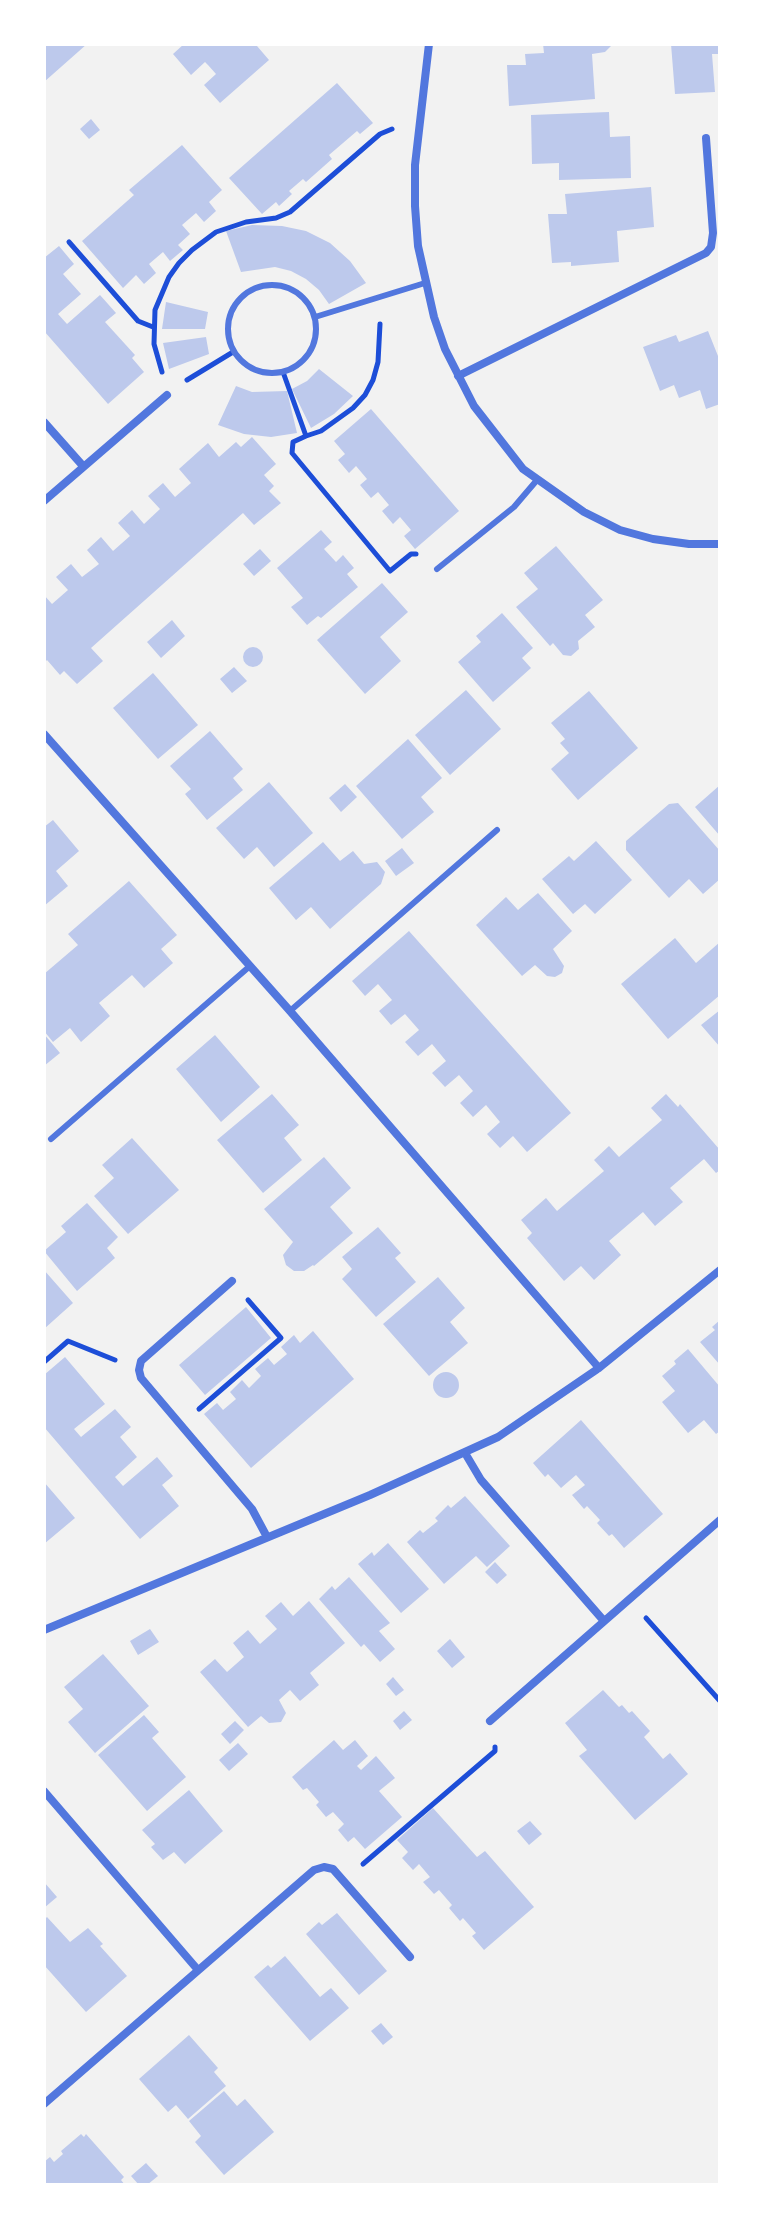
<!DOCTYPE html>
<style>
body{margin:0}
#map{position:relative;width:764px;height:2229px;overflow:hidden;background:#f2f2f2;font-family:Lato,sans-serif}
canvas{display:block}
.frame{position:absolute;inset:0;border:46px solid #fff;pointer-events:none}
</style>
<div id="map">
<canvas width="764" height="2229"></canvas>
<div class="frame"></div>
</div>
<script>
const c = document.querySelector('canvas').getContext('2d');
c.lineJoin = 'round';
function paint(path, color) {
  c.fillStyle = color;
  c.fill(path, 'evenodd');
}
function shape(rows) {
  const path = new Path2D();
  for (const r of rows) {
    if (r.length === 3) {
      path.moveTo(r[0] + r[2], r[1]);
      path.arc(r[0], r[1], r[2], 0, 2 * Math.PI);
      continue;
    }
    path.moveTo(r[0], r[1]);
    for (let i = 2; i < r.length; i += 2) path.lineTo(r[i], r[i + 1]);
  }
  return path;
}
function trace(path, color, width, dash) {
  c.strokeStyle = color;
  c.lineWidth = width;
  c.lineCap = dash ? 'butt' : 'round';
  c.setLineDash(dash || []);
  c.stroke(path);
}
paint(shape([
 [44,44,87,44,44,82],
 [184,44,260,44,257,46,269,60,220,103,204,85,216,74,208,65,205,62,191,75,173,54],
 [543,44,613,44,605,52,592,54,595,99,509,106,507,65,526,65,525,54,544,53],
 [671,44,720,44,720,54,712,54,715,92,675,94],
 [337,83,373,123,360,134,357,131,329,155,332,159,306,182,303,179,289,191,292,194,279,206,276,202,262,214,229,178],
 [609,112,610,137,630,136,631,178,559,180,559,163,532,164,531,115],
 [91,119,100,130,89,139,80,129],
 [182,145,222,190,209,202,216,211,204,222,196,213,182,225,190,234,178,245,183,250,170,261,163,252,149,264,156,273,144,284,136,275,123,288,82,241,134,195,129,190],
 [651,187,654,227,617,231,619,262,571,266,571,262,552,263,548,214,567,214,565,194],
 [252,225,282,226,306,231,330,243,350,261,366,283,329,304,319,290,306,279,291,271,275,267,241,272,226,231],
 [59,246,74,264,63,274,81,294,58,314,67,324,100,295,116,313,105,322,135,355,132,358,144,372,108,404,44,331,44,258],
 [166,302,208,312,205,329,162,329],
 [708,331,720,361,720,404,706,409,700,390,679,398,674,385,660,391,643,347,676,335,679,342],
 [206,337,209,354,169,369,163,343],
 [319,369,353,396,334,414,311,428,292,389,307,381],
 [236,386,252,392,287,391,297,433,271,437,244,434,218,425],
 [371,409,459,511,415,549,404,536,411,530,400,517,393,524,382,511,389,505,378,492,371,498,360,485,367,479,356,466,349,473,338,460,345,454,334,441],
 [252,437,276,464,264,475,274,486,269,491,281,503,254,525,243,513,91,648,103,661,77,684,64,671,60,675,47,660,44,663,44,595,52,604,68,590,56,577,71,564,82,577,99,564,87,550,101,537,113,551,130,536,118,523,132,510,144,524,160,509,148,496,163,483,175,497,191,483,179,469,208,443,219,457,236,442,241,447],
 [321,530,332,542,324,549,336,562,343,555,354,568,347,574,358,587,321,618,318,616,307,625,291,607,303,598,277,568],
 [556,546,603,600,585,615,595,627,578,641,579,649,571,656,563,655,553,643,550,646,516,607,538,589,524,573],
 [260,549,271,561,254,576,243,564],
 [382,583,408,612,380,637,401,661,365,694,317,640],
 [502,613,533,648,522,658,531,668,493,702,458,662,481,642,476,636],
 [172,620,185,636,161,658,147,642],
 [253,657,10],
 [234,667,247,681,232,693,220,679],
 [153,673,198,725,158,759,113,708],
 [466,690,501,729,450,775,415,735],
 [589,691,638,748,578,800,551,769,569,753,560,743,565,739,551,723],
 [210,731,243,769,233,778,243,790,207,820,185,794,191,789,170,766],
 [408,739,442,778,421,797,434,812,402,839,356,786],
 [269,782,313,833,274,867,257,847,244,859,216,828],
 [345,784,357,797,341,812,329,798],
 [720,785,720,836,695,807],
 [678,803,720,851,720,879,703,894,689,879,669,898,626,850,626,841,669,804],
 [53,820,79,851,56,871,68,886,44,906,44,827],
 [596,841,632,880,595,914,585,904,573,914,542,879,569,856,574,861],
 [323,842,340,861,353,851,364,864,377,862,385,872,381,884,330,929,311,907,296,920,269,888],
 [402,848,414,863,396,876,385,861],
 [129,881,177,935,161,949,173,963,144,988,132,975,99,1003,110,1016,81,1042,70,1028,53,1042,44,1031,44,974,78,945,68,934],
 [538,893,572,931,553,949,564,966,562,973,555,977,547,976,535,965,522,976,476,925,506,897,518,910],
 [409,931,571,1113,527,1152,513,1136,500,1148,487,1134,500,1122,486,1105,473,1117,460,1103,473,1091,459,1075,445,1087,432,1073,446,1061,432,1044,418,1056,405,1042,419,1030,405,1014,391,1025,379,1011,392,1000,378,984,365,996,352,981],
 [675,938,696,963,720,942,720,995,668,1039,621,984],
 [720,1010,720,1047,701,1025],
 [44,1034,60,1053,44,1066],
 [215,1035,260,1087,221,1122,176,1069],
 [272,1094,299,1125,284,1138,302,1160,263,1193,217,1140],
 [666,1094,678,1107,680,1104,720,1150,720,1170,716,1173,704,1159,670,1188,683,1202,655,1226,643,1212,609,1241,621,1255,607,1268,594,1280,581,1266,564,1281,527,1238,532,1233,521,1220,546,1198,557,1211,604,1171,594,1160,609,1146,619,1157,662,1120,651,1108],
 [132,1138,179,1190,128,1234,94,1196,114,1178,102,1165],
 [324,1157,351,1188,330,1207,353,1233,314,1266,313,1265,304,1271,294,1271,286,1265,283,1255,293,1242,264,1209],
 [87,1203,118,1237,107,1248,115,1258,77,1291,44,1251,66,1232,61,1226],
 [378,1227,401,1253,395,1258,416,1282,376,1317,342,1279,352,1269,342,1257],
 [44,1270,73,1303,44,1329],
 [438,1277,465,1308,450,1322,468,1343,429,1376,383,1324],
 [246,1307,271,1338,205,1395,179,1365],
 [720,1320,720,1365,700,1342,715,1330,712,1327],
 [313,1331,354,1379,251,1468,204,1414,217,1403,223,1410,236,1399,230,1392,242,1380,249,1388,261,1376,255,1369,268,1358,274,1365,287,1354,281,1347,294,1335,300,1343],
 [688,1349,720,1387,720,1431,716,1434,704,1420,688,1433,662,1402,675,1391,662,1376,676,1364,674,1361],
 [65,1357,105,1404,74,1429,81,1437,115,1409,131,1427,120,1437,137,1457,115,1477,123,1486,157,1457,173,1476,162,1485,179,1506,140,1539,44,1427,44,1375],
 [446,1385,13],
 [581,1420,663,1514,624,1548,612,1534,609,1536,597,1523,600,1520,587,1506,584,1509,572,1495,585,1485,576,1475,561,1488,548,1474,545,1477,533,1463],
 [44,1482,75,1518,44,1544],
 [465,1496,510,1546,487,1567,476,1556,444,1584,407,1542,420,1530,423,1533,438,1521,435,1518,448,1505,451,1508],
 [388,1543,429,1589,401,1613,358,1564,372,1552,374,1556],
 [495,1562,507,1575,497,1584,485,1572],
 [349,1577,390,1623,379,1631,395,1649,380,1662,364,1644,361,1647,319,1599,332,1586,335,1590],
 [309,1601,345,1643,310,1673,319,1685,300,1701,290,1690,279,1700,286,1713,281,1722,269,1723,261,1716,248,1727,200,1672,215,1659,227,1672,244,1657,233,1643,248,1630,260,1644,277,1629,265,1616,281,1602,293,1616],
 [150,1629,159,1642,138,1655,130,1641],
 [450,1639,465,1657,452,1668,437,1651],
 [103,1654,149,1706,95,1753,68,1722,83,1709,64,1687],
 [393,1677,404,1690,396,1696,386,1684],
 [603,1690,619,1707,622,1705,629,1713,632,1711,650,1731,644,1737,663,1759,670,1753,688,1774,635,1820,579,1756,587,1750,565,1723],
 [404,1711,412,1720,400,1730,393,1721],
 [144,1715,159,1732,152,1738,186,1777,147,1811,98,1755],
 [235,1721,244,1730,230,1744,221,1734],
 [334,1740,343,1750,355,1740,368,1756,357,1766,361,1770,376,1756,395,1778,379,1791,402,1817,365,1849,354,1837,348,1842,338,1830,344,1824,333,1812,326,1817,316,1805,319,1802,307,1788,303,1790,292,1777],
 [238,1743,248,1754,229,1771,219,1760],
 [189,1790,223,1831,185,1864,174,1852,163,1860,151,1847,155,1844,142,1830],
 [433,1808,477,1857,485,1851,534,1907,484,1950,472,1936,476,1933,463,1918,460,1921,449,1908,452,1905,439,1890,434,1894,423,1882,430,1877,419,1864,413,1870,402,1858,408,1852,397,1840],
 [530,1821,542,1834,529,1845,517,1831],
 [44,1882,57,1897,44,1908],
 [337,1913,387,1971,359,1995,306,1934,319,1922,322,1925],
 [47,1917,70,1942,88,1928,103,1944,100,1946,127,1976,86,2012,44,1965,44,1920],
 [285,1956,320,1997,331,1988,349,2008,310,2041,254,1977,268,1965,271,1968],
 [381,2023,393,2037,383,2045,371,2031],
 [189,2035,218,2068,214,2072,226,2086,188,2119,176,2105,168,2112,139,2079],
 [224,2091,237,2106,245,2099,274,2132,224,2175,195,2142,201,2136,189,2121],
 [81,2134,84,2137,86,2134,124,2177,121,2180,125,2185,44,2185,44,2162,50,2157,54,2162,63,2154,61,2151],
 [146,2163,158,2176,147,2185,139,2185,131,2176]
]), '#bdc9ec');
trace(shape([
 [69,242,138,321,153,327],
 [162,372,154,344,155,310,169,277,179,263,192,250,216,232,246,222,276,218,290,212,380,134,392,129],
 [283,372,306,436,321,431,353,408,365,395,373,380,378,362,380,324],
 [187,380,233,352],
 [306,436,293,442,292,453,390,571,411,554,416,554],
 [44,1362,68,1341,115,1360],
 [199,1409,281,1338,248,1300],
 [646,1618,720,1701],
 [363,1864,495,1751,495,1747]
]), '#1d4ed8', 5);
trace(shape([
 [272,329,44],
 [315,317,425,283],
 [437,569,514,507,537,480],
 [290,1011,497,830],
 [51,1139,250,966]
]), '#5277de', 6);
trace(shape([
 [429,44,415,165,415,206,418,246,434,317,445,349,474,406,523,469,584,512,620,530,653,539,689,544,720,544],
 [458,376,706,253,711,247,713,233,706,138],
 [44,422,83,466],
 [44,501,167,395],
 [44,734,290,1011,599,1368],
 [232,1281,141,1361,139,1370,141,1378,252,1509,267,1537],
 [465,1453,481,1480,604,1621],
 [44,1630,370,1495,498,1437,599,1368,720,1270],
 [490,1721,720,1520],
 [44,1791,198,1970],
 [44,2104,314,1870,324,1867,333,1869,410,1957]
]), '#5277de', 8);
</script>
